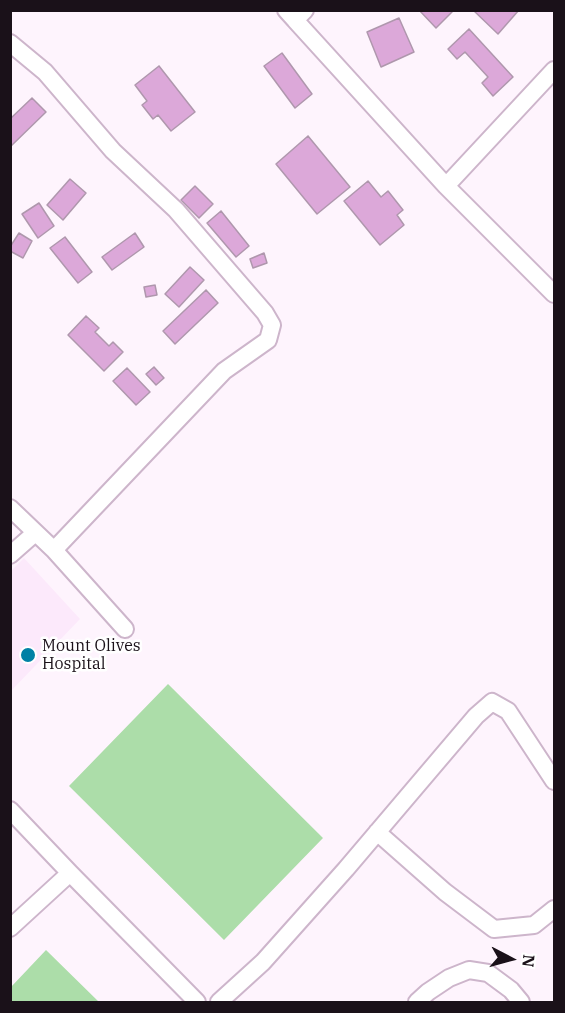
<!DOCTYPE html>
<style>
body{margin:0}
#map{position:relative;width:565px;height:1013px;overflow:hidden;background:#fef4fd;font-family:"IBM Plex Serif",serif}
canvas{display:block}
.frame{position:absolute;inset:0;border:12px solid #1a1119;pointer-events:none}
.north{position:absolute;left:481px;top:929px;width:60px;height:60px;-webkit-text-stroke:4px #fff;paint-order:stroke;rotate:96deg;font-size:16px;font-weight:700;line-height:24px;text-align:center;color:#1a1119}
.north::after{content:'';display:block;margin:auto;width:21px;height:27px;background:#1a1119;clip-path:polygon(50% 0,100% 100%,50% 72%,0 100%)}
</style>
<div id="map">
<canvas width="565" height="1013"></canvas>
<div class="frame"></div>
<div class="north">N</div>
</div>
<script>
const c = document.querySelector('canvas').getContext('2d');
c.lineJoin = 'round';
function paint(path, color) {
  c.fillStyle = color;
  c.fill(path, 'evenodd');
}
function shape(rows) {
  const path = new Path2D();
  for (const r of rows) {
    path.moveTo(r[0], r[1]);
    for (let i = 2; i < r.length; i += 2) path.lineTo(r[i], r[i + 1]);
  }
  return path;
}
function trace(path, color, width, dash) {
  c.strokeStyle = color;
  c.lineWidth = width;
  c.lineCap = dash ? 'butt' : 'round';
  c.setLineDash(dash || []);
  c.stroke(path);
}
function label(font, color, halo, rows, align = 'center') {
  c.font = font + ' "IBM Plex Serif",serif';
  c.lineWidth = 5;
  c.setLineDash([]);
  c.textBaseline = 'middle';
  c.strokeStyle = halo;
  c.fillStyle = color;
  for (const [text, x, y, turn = 0] of rows) {
    c.save();
    c.translate(x, y);
    c.rotate((+turn || 0) * Math.PI / 180);
    c.textAlign = isNaN(turn) ? turn : align;
    if (halo) c.strokeText(text, 0, 0);
    c.fillText(text, 0, 0);
    c.restore();
  }
}
paint(shape([
 [24,558,80,619,11,691,11,571]
]), '#fce9fb');
paint(shape([
 [168,684,323,838,224,940,69,786],
 [46,950,99,1002,11,1002,11,987]
]), '#acdda9');
const building = shape([
 [419,10,451,10,452,12,436,28,419,10],
 [473,10,519,10,498,34,473,10],
 [399,18,414,52,381,67,367,32,399,18],
 [469,29,513,77,493,96,482,83,488,77,465,52,457,59,448,49,469,29],
 [282,53,312,94,295,108,264,66,282,53],
 [159,66,195,112,171,131,158,115,153,119,142,105,147,101,135,85,159,66],
 [32,98,46,112,10,147,10,119,32,98],
 [308,136,350,187,317,214,276,164,308,136],
 [70,179,86,193,63,220,47,205,70,179],
 [368,181,381,197,388,191,403,210,397,215,404,225,380,245,344,201,368,181],
 [195,186,213,204,199,218,181,200,195,186],
 [39,203,54,226,38,238,22,214,39,203],
 [221,211,249,246,236,257,207,223,221,211],
 [19,233,32,241,23,258,10,251,10,247,19,233],
 [135,233,144,247,112,270,102,257,135,233],
 [65,237,92,272,78,283,50,248,65,237],
 [264,253,267,263,253,268,250,259,264,253],
 [190,267,204,280,179,307,165,294,190,267],
 [155,285,157,295,146,297,144,287,155,285],
 [206,290,218,303,175,344,163,331,206,290],
 [86,316,99,328,95,332,109,346,113,342,123,352,104,371,68,335,86,316],
 [154,367,164,378,156,385,146,374,154,367],
 [127,368,150,392,136,405,113,381,127,368]
]);
paint(building, '#dca8d9');
trace(building, '#af97ad', 1.5);
const minor = shape([
 [286,10,295,20,305,10],
 [295,20,446,186,554,294],
 [10,43,45,72,113,151,176,210,265,313,272,325,268,340,224,371,54,550],
 [446,186,554,70],
 [10,508,54,550,125,629],
 [10,555,35,533],
 [10,810,70,873,197,1002],
 [377,832,445,892,494,929,534,925,554,909],
 [10,928,70,873],
 [219,1002,263,962,346,869,476,716,492,702,508,711,554,781],
 [417,1002,428,992,449,978,469,970,488,973,511,990,521,1002]
]);
trace(minor, '#cdb5cb', 20);
trace(minor, '#fff', 16);
for (const [x, y, r, color] of [
 [28,655,8,"#0081a5"]
]) {
  const dot = new Path2D();
  dot.arc(x, y, r, 0, 2 * Math.PI);
  c.fillStyle = color;
  c.fill(dot);
  trace(dot, '#fff', 2);
}
label('16px', '#1a1119', '#fff', [
 ["Mount Olives",42,646],
 ["Hospital",42,664]
], 'left');
</script>
